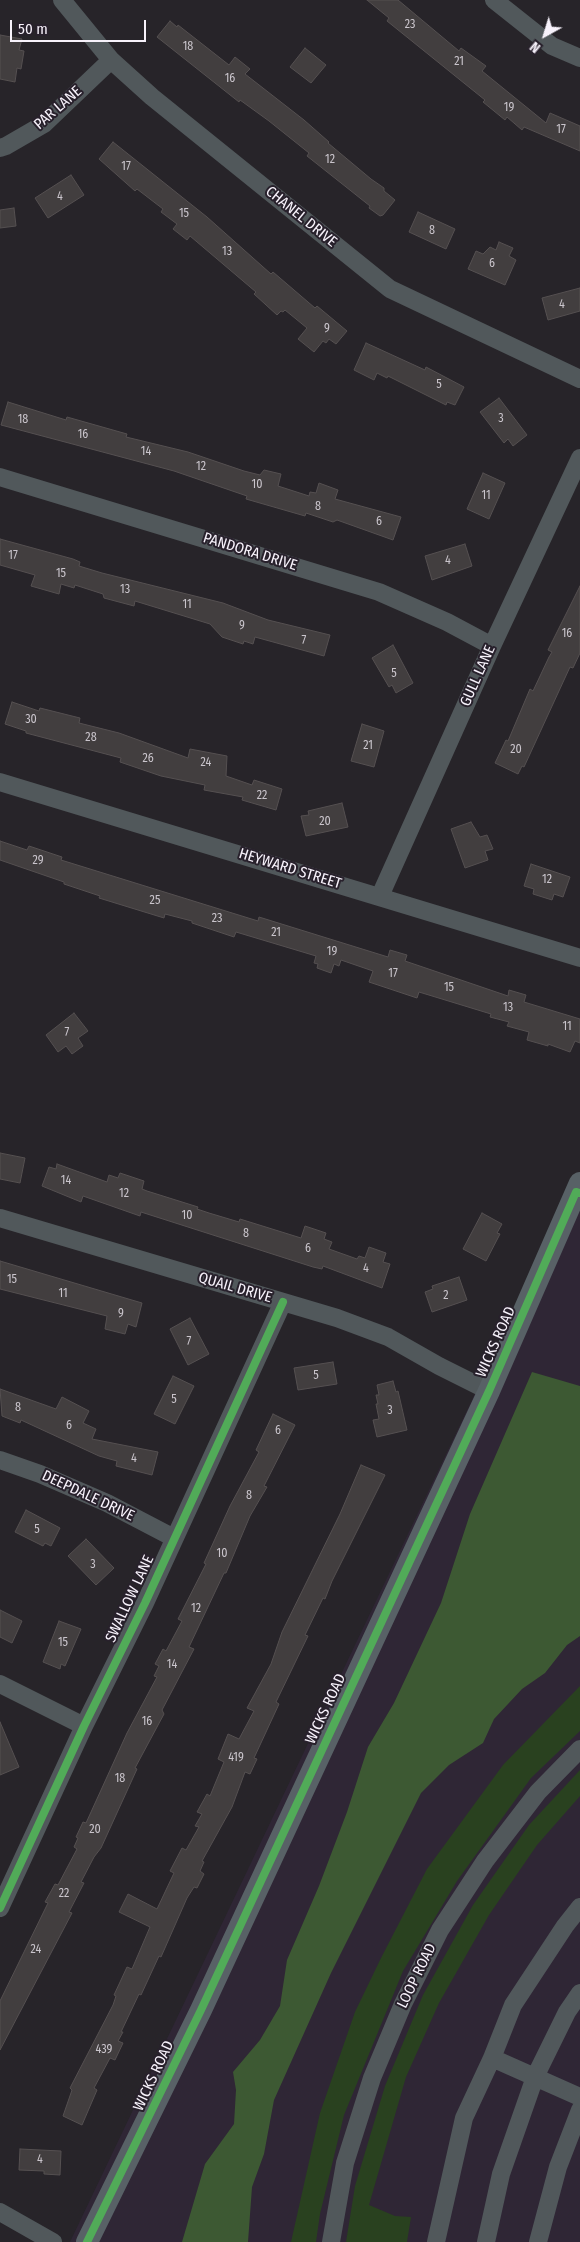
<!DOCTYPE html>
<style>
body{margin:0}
#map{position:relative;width:580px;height:2242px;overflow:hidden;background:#272429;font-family:"Fira Sans Condensed",sans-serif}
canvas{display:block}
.north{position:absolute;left:520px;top:10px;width:50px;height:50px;-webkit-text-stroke:4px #28212c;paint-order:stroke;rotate:219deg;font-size:14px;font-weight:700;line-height:20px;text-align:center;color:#f7f2fb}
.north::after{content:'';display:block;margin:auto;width:18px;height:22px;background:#f7f2fb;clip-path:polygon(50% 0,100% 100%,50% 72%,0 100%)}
.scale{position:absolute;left:10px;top:20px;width:136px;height:22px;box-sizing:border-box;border:2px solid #f7f2fb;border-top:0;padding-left:6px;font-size:15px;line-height:18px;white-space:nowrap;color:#f7f2fb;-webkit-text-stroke:4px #28212c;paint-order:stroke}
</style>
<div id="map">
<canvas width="580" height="2242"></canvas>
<div class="north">N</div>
<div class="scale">50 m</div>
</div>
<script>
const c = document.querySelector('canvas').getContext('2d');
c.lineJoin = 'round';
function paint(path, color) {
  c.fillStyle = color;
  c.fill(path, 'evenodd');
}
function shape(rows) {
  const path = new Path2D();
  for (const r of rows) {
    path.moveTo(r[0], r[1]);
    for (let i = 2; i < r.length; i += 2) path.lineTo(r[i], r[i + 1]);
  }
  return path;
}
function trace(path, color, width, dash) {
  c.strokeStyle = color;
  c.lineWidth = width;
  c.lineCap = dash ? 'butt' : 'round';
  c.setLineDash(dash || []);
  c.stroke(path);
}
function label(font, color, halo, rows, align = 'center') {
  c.font = font + ' "Fira Sans Condensed",sans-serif';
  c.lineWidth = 4;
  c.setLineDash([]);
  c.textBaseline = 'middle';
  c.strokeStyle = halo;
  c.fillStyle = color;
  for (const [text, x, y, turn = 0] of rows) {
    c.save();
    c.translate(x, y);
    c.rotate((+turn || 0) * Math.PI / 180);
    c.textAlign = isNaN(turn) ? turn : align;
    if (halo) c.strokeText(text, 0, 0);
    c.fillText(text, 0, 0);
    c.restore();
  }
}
paint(shape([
 [580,1198,580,2242,70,2242,482,1379]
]), '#2f2635');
paint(shape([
 [580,1686,580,1731,531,1778,457,1881,403,1971,344,2115,320,2214,316,2242,291,2242,320,2113,355,2012,381,1958,427,1869,503,1765],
 [580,1770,580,1796,537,1845,489,1915,439,2003,406,2077,369,2205,395,2216,411,2217,407,2242,346,2242,355,2186,385,2086,423,1995,473,1905,529,1825]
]), '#29411f');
paint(shape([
 [532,1372,580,1386,580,1636,567,1645,545,1673,522,1689,494,1719,483,1743,449,1765,421,1793,331,1973,274,2100,264,2154,252,2187,248,2242,182,2242,205,2164,234,2124,236,2090,233,2072,260,2040,280,2006,287,1960,319,1886,347,1812,368,1747,394,1703,441,1603,470,1514]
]), '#3d5933');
const building = shape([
 [367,0,398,0,459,51,461,48,486,66,482,71,546,123,550,113,580,126,580,151,524,127,522,130,507,117,505,120,483,102,485,100,387,21,389,18,367,0],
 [170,21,177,27,178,25,229,65,235,57,250,69,245,74,304,120,329,142,328,143,371,179,384,188,384,191,395,200,383,215,380,216,369,208,370,206,307,156,309,153,269,121,240,100,239,102,157,37,170,21],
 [0,35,22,39,19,50,24,51,21,69,17,68,15,82,0,79,0,35],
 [305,48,326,65,311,83,290,67,305,48],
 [113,142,207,217,271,274,273,272,315,308,317,306,347,331,336,344,329,339,326,343,323,341,314,352,298,339,307,328,285,310,283,312,281,311,277,315,254,294,256,292,190,236,187,240,173,229,177,224,161,212,163,209,137,189,135,191,99,159,113,142],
 [71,175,84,195,48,218,35,198,71,175],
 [14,208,16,226,0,228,0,210,14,208],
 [418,212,455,229,446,249,409,232,418,212],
 [499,242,513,248,509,256,516,260,505,285,468,269,476,251,483,254,490,247,496,250,499,242],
 [580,288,580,311,548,320,542,298,580,288],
 [366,343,425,370,426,367,464,387,455,405,447,402,446,405,388,376,387,378,377,373,374,380,354,370,366,343],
 [499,398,527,435,513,446,508,439,504,443,480,412,499,398],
 [8,402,66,420,67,417,127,434,126,437,188,452,244,471,260,475,264,470,281,474,278,486,309,496,310,492,316,493,319,483,338,490,335,499,401,517,393,540,337,520,333,522,306,513,305,516,246,499,247,496,174,471,1,425,8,402],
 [483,473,505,483,489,519,467,509,483,473],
 [0,539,73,559,80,562,79,566,102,573,223,603,268,620,330,635,324,656,255,637,253,644,244,641,243,644,222,637,210,624,135,601,134,606,104,598,103,594,75,585,74,588,61,584,59,594,31,586,35,575,0,565,0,539],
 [465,544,472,566,432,580,425,556,465,544],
 [580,586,580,653,573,668,570,667,524,767,522,766,518,774,495,763,506,740,508,741,530,689,533,691,549,657,552,652,548,650,580,586],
 [393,645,413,683,396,693,392,685,389,687,372,658,393,645],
 [12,702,39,711,40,708,80,718,79,723,119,733,188,758,190,749,227,756,226,776,252,785,254,780,282,789,276,810,242,800,243,797,204,790,205,785,161,776,120,762,121,758,26,733,26,731,5,724,12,702],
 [362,724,384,731,374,767,351,761,362,724],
 [342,803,348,827,306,836,301,816,309,815,308,811,342,803],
 [471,822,480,837,487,835,493,849,485,851,488,860,465,868,451,829,471,822],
 [0,841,27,850,29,846,62,857,61,860,258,921,259,917,388,957,390,950,407,955,405,961,508,996,509,990,526,995,524,1002,580,1019,580,1043,575,1041,570,1052,548,1044,548,1046,527,1040,529,1032,507,1026,509,1022,490,1017,491,1014,419,992,417,998,369,982,373,971,341,960,339,966,334,964,331,973,317,968,318,964,314,963,316,956,236,932,234,937,192,923,192,921,165,914,164,918,99,898,100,896,64,884,64,882,0,860,0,841],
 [531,864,570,877,563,897,554,894,552,900,533,894,534,889,524,886,531,864],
 [74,1013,88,1031,78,1038,83,1046,72,1054,66,1046,58,1052,46,1035,74,1013],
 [0,1153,25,1158,20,1183,0,1179,0,1153],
 [57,1164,107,1182,109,1175,118,1178,120,1173,144,1181,142,1189,147,1191,198,1207,197,1209,209,1213,239,1222,240,1219,301,1238,305,1226,326,1233,324,1239,332,1242,329,1249,357,1259,359,1256,365,1258,369,1247,386,1253,383,1262,390,1264,382,1288,323,1266,322,1269,313,1267,141,1212,140,1216,83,1196,81,1202,42,1186,49,1167,56,1169,57,1164],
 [482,1213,502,1224,497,1233,500,1234,486,1261,463,1249,482,1213],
 [0,1261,142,1303,136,1327,128,1324,125,1334,105,1329,107,1316,0,1289,0,1261],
 [459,1277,467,1300,432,1312,425,1292,433,1289,432,1286,459,1277],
 [190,1318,209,1354,188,1365,170,1329,190,1318],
 [333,1362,337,1384,298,1390,294,1368,333,1362],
 [173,1376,194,1386,175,1424,154,1414,173,1376],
 [393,1381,396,1392,398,1391,407,1430,377,1437,373,1420,379,1419,376,1404,378,1404,376,1395,379,1395,377,1385,393,1381],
 [0,1389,56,1409,62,1397,89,1411,83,1423,96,1429,92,1439,158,1452,152,1475,116,1466,117,1461,99,1456,21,1420,20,1423,2,1416,0,1389],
 [273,1414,295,1425,264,1486,267,1487,250,1516,226,1573,224,1573,189,1647,194,1649,162,1710,164,1714,135,1768,137,1769,101,1848,94,1857,81,1882,84,1883,69,1912,72,1913,0,2050,0,2001,48,1903,45,1902,55,1884,58,1885,77,1849,74,1847,78,1838,76,1837,83,1822,86,1823,127,1733,157,1677,154,1676,159,1666,155,1664,163,1649,166,1651,182,1621,178,1619,206,1564,204,1563,230,1506,259,1452,256,1450,273,1414],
 [361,1465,385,1475,332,1581,325,1599,323,1598,305,1635,308,1636,276,1702,279,1704,254,1758,257,1759,250,1774,245,1772,232,1807,202,1861,204,1862,200,1871,204,1874,197,1888,194,1887,187,1898,161,1957,159,1956,141,1995,139,1994,121,2032,123,2032,118,2041,123,2043,115,2060,110,2058,94,2088,97,2090,82,2125,63,2116,72,2090,70,2088,113,2005,116,1996,114,1995,127,1967,132,1969,150,1927,119,1912,128,1894,157,1909,174,1873,170,1871,182,1848,186,1850,199,1827,195,1826,202,1814,197,1812,207,1794,210,1796,224,1762,218,1759,228,1734,239,1739,254,1711,247,1708,271,1664,282,1632,340,1514,361,1465],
 [26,1510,60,1528,51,1546,45,1543,43,1546,15,1532,26,1510],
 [86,1539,114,1568,96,1585,68,1556,86,1539],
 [0,1610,22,1621,12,1643,0,1637,0,1610],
 [59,1621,81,1629,65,1666,61,1664,60,1669,43,1662,59,1621],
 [0,1722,19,1767,0,1775,0,1722],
 [20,2149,61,2151,60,2175,44,2174,44,2171,19,2170,20,2149]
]);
paint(building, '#423e3f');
trace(building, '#555051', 1);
trace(shape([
 [62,0,111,60,152,97,390,289,580,379],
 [494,0,552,46,580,58],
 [0,148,6,146,44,124,111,60],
 [0,477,379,592,447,622,492,646],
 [0,782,580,958],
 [380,896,492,646,580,458],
 [0,1218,337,1318,388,1337,439,1366,489,1391],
 [0,1460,40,1474,107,1503,174,1538],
 [0,1684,84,1726],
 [0,1908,84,1726,145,1603,283,1302],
 [492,2058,580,2097],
 [0,2212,53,2242],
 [331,2242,345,2163,372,2078,403,2004,440,1930,485,1861,538,1792,580,1749],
 [436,2242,464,2118,492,2058,513,2005,565,1926,580,1907],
 [486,2242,501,2174,535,2077,567,2012,580,1993],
 [538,2242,558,2167,580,2110]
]), '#51585b', 18);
trace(shape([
 [87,2242,201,2010,489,1391,580,1183]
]), '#586166', 22);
trace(shape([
 [0,1908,84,1726,145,1603,283,1302],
 [87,2242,201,2010,489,1391,576,1192,580,1193]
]), '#51ab58', 8);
label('12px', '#cac5cc', null, [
 ["23",410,25],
 ["18",188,47],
 ["21",459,62],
 ["16",230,79],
 ["19",509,108],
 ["17",561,130],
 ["12",330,160],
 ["17",126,167],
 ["4",60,197],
 ["15",184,214],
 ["8",432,231],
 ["13",227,252],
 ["6",492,264],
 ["4",562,305],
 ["9",327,329],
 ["5",439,385],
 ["3",501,419],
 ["18",23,420],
 ["16",83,435],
 ["14",146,452],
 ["12",201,467],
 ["10",257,485],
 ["11",486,496],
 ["8",318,507],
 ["6",379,522],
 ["17",13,556],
 ["4",448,561],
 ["15",61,574],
 ["13",125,590],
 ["11",187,605],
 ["9",242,626],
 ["16",567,634],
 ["7",304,641],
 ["5",394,674],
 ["30",31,720],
 ["28",91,738],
 ["21",368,746],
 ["20",516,750],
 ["26",148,759],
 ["24",206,763],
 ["22",262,796],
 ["20",325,822],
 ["29",38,861],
 ["12",547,880],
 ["25",155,901],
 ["23",217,919],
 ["21",276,933],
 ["19",332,952],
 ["17",393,974],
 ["15",449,988],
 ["13",508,1008],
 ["11",567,1027],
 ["7",67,1033],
 ["14",66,1181],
 ["12",124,1194],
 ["10",187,1216],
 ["8",246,1234],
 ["6",308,1249],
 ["4",366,1269],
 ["15",12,1280],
 ["11",63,1294],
 ["2",446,1296],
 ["9",121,1314],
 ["7",189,1342],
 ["5",316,1376],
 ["5",174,1400],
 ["8",18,1408],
 ["3",390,1411],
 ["6",69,1426],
 ["6",278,1431],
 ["4",134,1459],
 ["8",249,1496],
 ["5",37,1530],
 ["10",222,1554],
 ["3",93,1565],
 ["12",196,1609],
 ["15",63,1643],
 ["14",172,1665],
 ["16",147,1722],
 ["419",236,1758],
 ["18",120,1779],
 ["20",95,1830],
 ["22",64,1894],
 ["24",36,1950],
 ["439",104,2050],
 ["4",40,2160]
]);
label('15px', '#f7f2fb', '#28212c', [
 ["PAR LANE",58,108,-41],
 ["CHANEL DRIVE",301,217,39],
 ["PANDORA DRIVE",250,552,17],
 ["GULL LANE",478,676,-66],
 ["HEYWARD STREET",290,869,17],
 ["QUAIL DRIVE",235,1288,16],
 ["WICKS ROAD",496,1342,-66],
 ["DEEPDALE DRIVE",88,1496,25],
 ["SWALLOW LANE",130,1599,-65],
 ["WICKS ROAD",326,1709,-65],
 ["LOOP ROAD",417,1976,-64],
 ["WICKS ROAD",154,2076,-65]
]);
</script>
